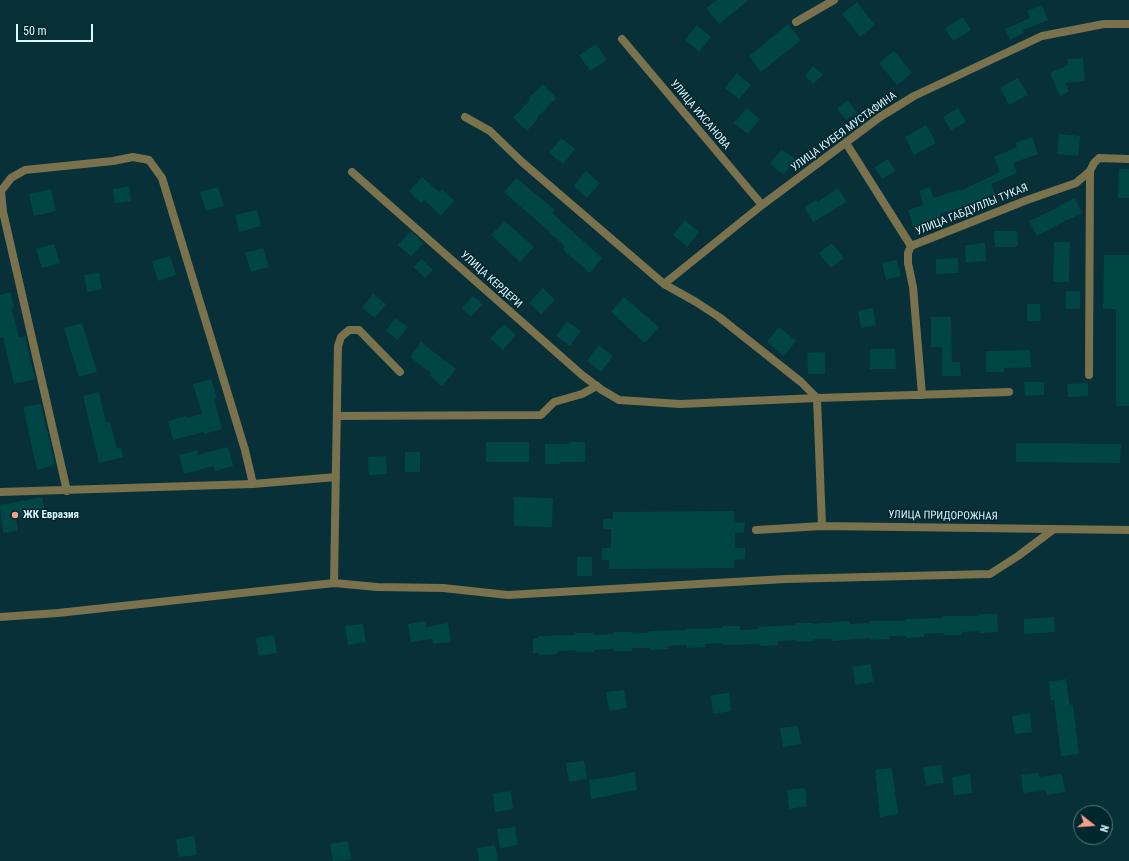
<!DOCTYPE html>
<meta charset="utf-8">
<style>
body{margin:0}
#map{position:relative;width:1129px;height:861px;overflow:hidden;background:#073038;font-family:"Roboto Condensed",sans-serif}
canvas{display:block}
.north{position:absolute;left:1073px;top:805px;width:40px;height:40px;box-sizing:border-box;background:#00262e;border:1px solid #587981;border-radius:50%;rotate:107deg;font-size:11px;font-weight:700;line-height:16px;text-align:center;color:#dbf6fe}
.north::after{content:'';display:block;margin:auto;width:14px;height:18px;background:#f49e88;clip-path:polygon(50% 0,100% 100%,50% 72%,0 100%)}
.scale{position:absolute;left:16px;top:24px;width:77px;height:18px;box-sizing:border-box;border:2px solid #dbf6fe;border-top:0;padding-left:5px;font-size:12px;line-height:14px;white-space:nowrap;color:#dbf6fe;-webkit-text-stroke:3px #00262e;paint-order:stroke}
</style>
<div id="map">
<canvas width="1129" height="861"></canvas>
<div class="north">N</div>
<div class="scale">50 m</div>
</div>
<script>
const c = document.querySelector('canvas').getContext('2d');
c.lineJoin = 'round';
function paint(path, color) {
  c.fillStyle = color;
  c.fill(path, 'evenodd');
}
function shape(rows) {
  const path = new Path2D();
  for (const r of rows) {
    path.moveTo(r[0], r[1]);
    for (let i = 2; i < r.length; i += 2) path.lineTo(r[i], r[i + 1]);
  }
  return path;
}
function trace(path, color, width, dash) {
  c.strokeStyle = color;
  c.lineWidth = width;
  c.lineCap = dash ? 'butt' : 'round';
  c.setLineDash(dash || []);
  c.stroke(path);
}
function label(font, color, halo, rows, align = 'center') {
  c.font = font + ' "Roboto Condensed",sans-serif';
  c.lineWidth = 3;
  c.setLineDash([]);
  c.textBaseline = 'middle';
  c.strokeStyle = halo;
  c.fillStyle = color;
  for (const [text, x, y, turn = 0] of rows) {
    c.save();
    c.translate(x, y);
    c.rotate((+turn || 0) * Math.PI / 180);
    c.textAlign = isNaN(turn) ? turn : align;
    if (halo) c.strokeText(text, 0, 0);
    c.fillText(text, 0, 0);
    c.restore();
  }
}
paint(shape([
 [717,0,749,0,719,24,706,8],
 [857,2,875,25,860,37,842,14],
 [1042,5,1048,20,1023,30,1024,33,1010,40,1005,29,1030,18,1027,11],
 [963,17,971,30,953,41,945,28],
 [788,24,801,40,761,72,749,56],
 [697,25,711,37,699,52,685,40],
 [596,44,607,60,590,71,579,55],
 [894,51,912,73,897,85,879,63],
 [1083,58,1085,81,1065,83,1069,91,1060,96,1050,73,1068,65,1067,59],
 [813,66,823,74,814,84,805,76],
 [737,73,751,85,739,99,725,88],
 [1018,78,1028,95,1009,105,1000,88],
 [543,84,556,98,537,118,538,119,527,131,513,118,530,100,529,98],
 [848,100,857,113,846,120,837,108],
 [747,108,760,119,748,134,734,123],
 [958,108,966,122,951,130,943,117],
 [926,125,936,143,914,155,905,137],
 [1059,134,1080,136,1078,156,1057,154],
 [1032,137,1038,154,1013,163,1017,173,991,184,995,193,974,203,940,214,941,218,914,228,908,210,923,205,919,191,930,187,934,198,960,189,960,191,1000,172,994,157,1017,147,1015,143],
 [561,138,575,149,563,164,549,153],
 [782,149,796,160,783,175,770,164],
 [888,159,896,171,882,179,875,167],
 [1119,169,1129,169,1129,198,1118,198],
 [586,171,600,183,587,198,574,186],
 [422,177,439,192,442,189,454,201,441,216,424,200,421,203,409,191],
 [516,178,555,210,552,213,602,258,590,273,563,250,565,246,551,234,551,233,504,192],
 [129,186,131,201,115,203,113,189],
 [218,187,224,206,206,211,200,192],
 [838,188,847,202,813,222,804,207,816,200,818,202],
 [51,189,56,211,34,216,29,194],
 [1075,198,1082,213,1053,227,1053,228,1037,236,1029,221,1059,207,1058,206],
 [257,210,261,226,239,232,235,215],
 [685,220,699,232,687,247,673,235],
 [505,221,534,247,520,262,491,235],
 [411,231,424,243,411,256,398,245],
 [994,231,1017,231,1018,245,1014,247,995,247],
 [1054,242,1070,242,1069,282,1053,282],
 [832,243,844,258,831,268,819,253],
 [985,243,986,261,966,263,965,245],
 [54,244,60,263,42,268,36,249],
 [263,248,269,267,251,272,245,253],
 [1104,255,1129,255,1129,406,1116,406,1116,309,1103,309],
 [170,256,176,275,158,281,152,261],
 [958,258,958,273,936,274,936,259],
 [422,259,433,270,425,278,414,267],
 [897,260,901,276,886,280,882,263],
 [99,273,102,289,87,292,84,275],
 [543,288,555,300,541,314,529,303],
 [1066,291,1080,291,1080,309,1066,309],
 [11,292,14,308,12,309,19,338,25,336,35,379,14,384,3,337,0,338,0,295],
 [373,294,386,304,375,318,362,308],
 [473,296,483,304,471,317,462,308],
 [624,297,659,327,645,343,611,312],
 [1027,304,1040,304,1041,321,1027,321],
 [873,308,876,325,861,328,858,311],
 [931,317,951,317,952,362,960,362,961,376,942,376,942,347,931,347],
 [395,318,408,327,398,340,386,331],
 [567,321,581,331,570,346,556,336],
 [82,323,97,372,79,377,64,328],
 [504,324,516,335,503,350,490,338],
 [779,327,796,341,784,356,767,342],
 [421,342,456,369,442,386,429,375,431,373,410,357],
 [599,345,613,356,601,372,587,361],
 [870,349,895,349,896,369,870,369],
 [1030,350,1031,367,1004,368,1004,372,986,372,986,351],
 [825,352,825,374,808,374,807,353],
 [211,379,217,398,214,399,222,429,204,434,203,432,173,440,168,421,186,416,187,418,202,414,193,384],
 [1024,382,1044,382,1044,395,1025,396],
 [1088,383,1088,396,1068,397,1067,384],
 [99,392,106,423,110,422,117,449,121,447,123,457,99,463,83,396],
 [41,404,55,465,37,470,23,407],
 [486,442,529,442,529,462,486,462],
 [569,442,585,442,585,462,560,462,560,464,545,464,545,444,569,444],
 [1016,443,1121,444,1120,463,1016,462],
 [228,447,233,466,215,471,213,466,184,474,179,455,197,450,198,455],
 [405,452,420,452,420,472,405,472],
 [386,456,387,474,369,475,368,457],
 [42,497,45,513,16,518,18,531,3,533,0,505],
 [514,497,553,498,552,527,514,526],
 [734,511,734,523,745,522,744,533,735,533,735,548,745,548,745,559,734,560,734,568,609,569,609,560,602,560,602,548,611,548,611,529,603,529,603,519,613,519,613,512],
 [577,557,592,557,592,576,577,576],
 [979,614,997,614,998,632,980,633,980,631,962,632,962,635,944,635,944,633,924,634,924,637,906,638,906,636,889,636,889,639,871,640,871,638,832,641,832,639,814,639,814,641,796,642,796,640,778,641,778,645,760,646,760,644,723,645,722,643,705,644,705,647,687,648,687,645,668,646,668,649,650,650,650,648,632,648,632,651,614,651,614,649,594,650,594,652,576,652,575,650,557,651,557,654,539,655,539,653,533,653,533,638,538,638,538,636,575,635,575,633,593,633,593,635,613,634,613,632,632,632,632,633,649,633,649,631,686,630,686,629,722,628,722,626,740,626,740,630,759,629,759,627,795,625,795,623,813,623,813,624,850,621,850,624,870,623,870,621,905,621,905,619,943,618,943,616,979,616],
 [1054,617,1055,632,1024,634,1024,619],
 [426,621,426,627,448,623,451,642,433,644,432,639,411,642,408,624],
 [363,624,366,642,348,645,345,626],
 [274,635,277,653,259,656,256,638],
 [871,664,873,682,855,685,853,667],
 [1066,679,1070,706,1073,705,1079,754,1061,756,1054,700,1051,700,1049,682],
 [624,690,627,708,609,711,606,692],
 [729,693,731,711,713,714,711,695],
 [1030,713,1032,732,1015,734,1012,716],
 [798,726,801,744,783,747,780,728],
 [584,761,587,779,569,782,566,763],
 [941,765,944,783,926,785,923,767],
 [892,768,898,814,880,817,875,770],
 [635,772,637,790,591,799,589,780,617,776,617,775],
 [1039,773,1039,777,1062,774,1065,792,1047,795,1046,790,1023,793,1021,775],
 [970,774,972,793,954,795,952,777],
 [805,788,807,806,789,809,787,790],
 [511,791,513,809,495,812,493,794],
 [515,827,518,845,500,848,497,829],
 [194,836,197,855,179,857,176,839],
 [348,841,351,860,333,861,330,844],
 [495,845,498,861,479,861,477,848]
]), '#004646');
trace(shape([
 [796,22,834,0],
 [622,39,762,205],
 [465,117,490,131,522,162,664,284,696,302,719,317,801,382,817,398,1009,392],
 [846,143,911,246],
 [352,172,582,375,602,390,619,400,680,404,817,398,822,526],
 [664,284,762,205,880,117,914,96,1042,36,1104,24,1129,24],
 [1089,375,1090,171],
 [922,395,913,287,908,263,908,253,911,246,1027,200,1076,183,1090,171,1094,163,1099,158,1129,159],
 [337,416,541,415,554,402,582,394,597,386],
 [67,491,3,212,1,191,11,178,25,170,113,161,133,157,149,160,162,178,245,450,253,484],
 [0,492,253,484,336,477],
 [756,530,822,526,1129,530],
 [334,583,338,346,341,337,349,330,359,330,400,372],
 [0,617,58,613,334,583,377,587,443,588,508,595,785,579,990,574,1018,556,1054,529]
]), '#7a714d', 8);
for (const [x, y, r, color] of [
 [15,515,4,"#f49e88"]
]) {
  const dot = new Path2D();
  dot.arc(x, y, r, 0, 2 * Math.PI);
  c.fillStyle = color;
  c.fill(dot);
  trace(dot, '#00262e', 1.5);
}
label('11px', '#dbf6fe', '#00262e', [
 ["УЛИЦА ИХСАНОВА",700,115,50],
 ["УЛИЦА КУБЕЯ МУСТАФИНА",844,132,-36],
 ["УЛИЦА ГАБДУЛЛЫ ТУКАЯ",972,210,-22],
 ["УЛИЦА КЕРДЕРИ",491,280,42],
 ["УЛИЦА ПРИДОРОЖНАЯ",943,516,1]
]);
label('bold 11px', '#dbf6fe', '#00262e', [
 ["ЖК Евразия",23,515]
], 'left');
</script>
